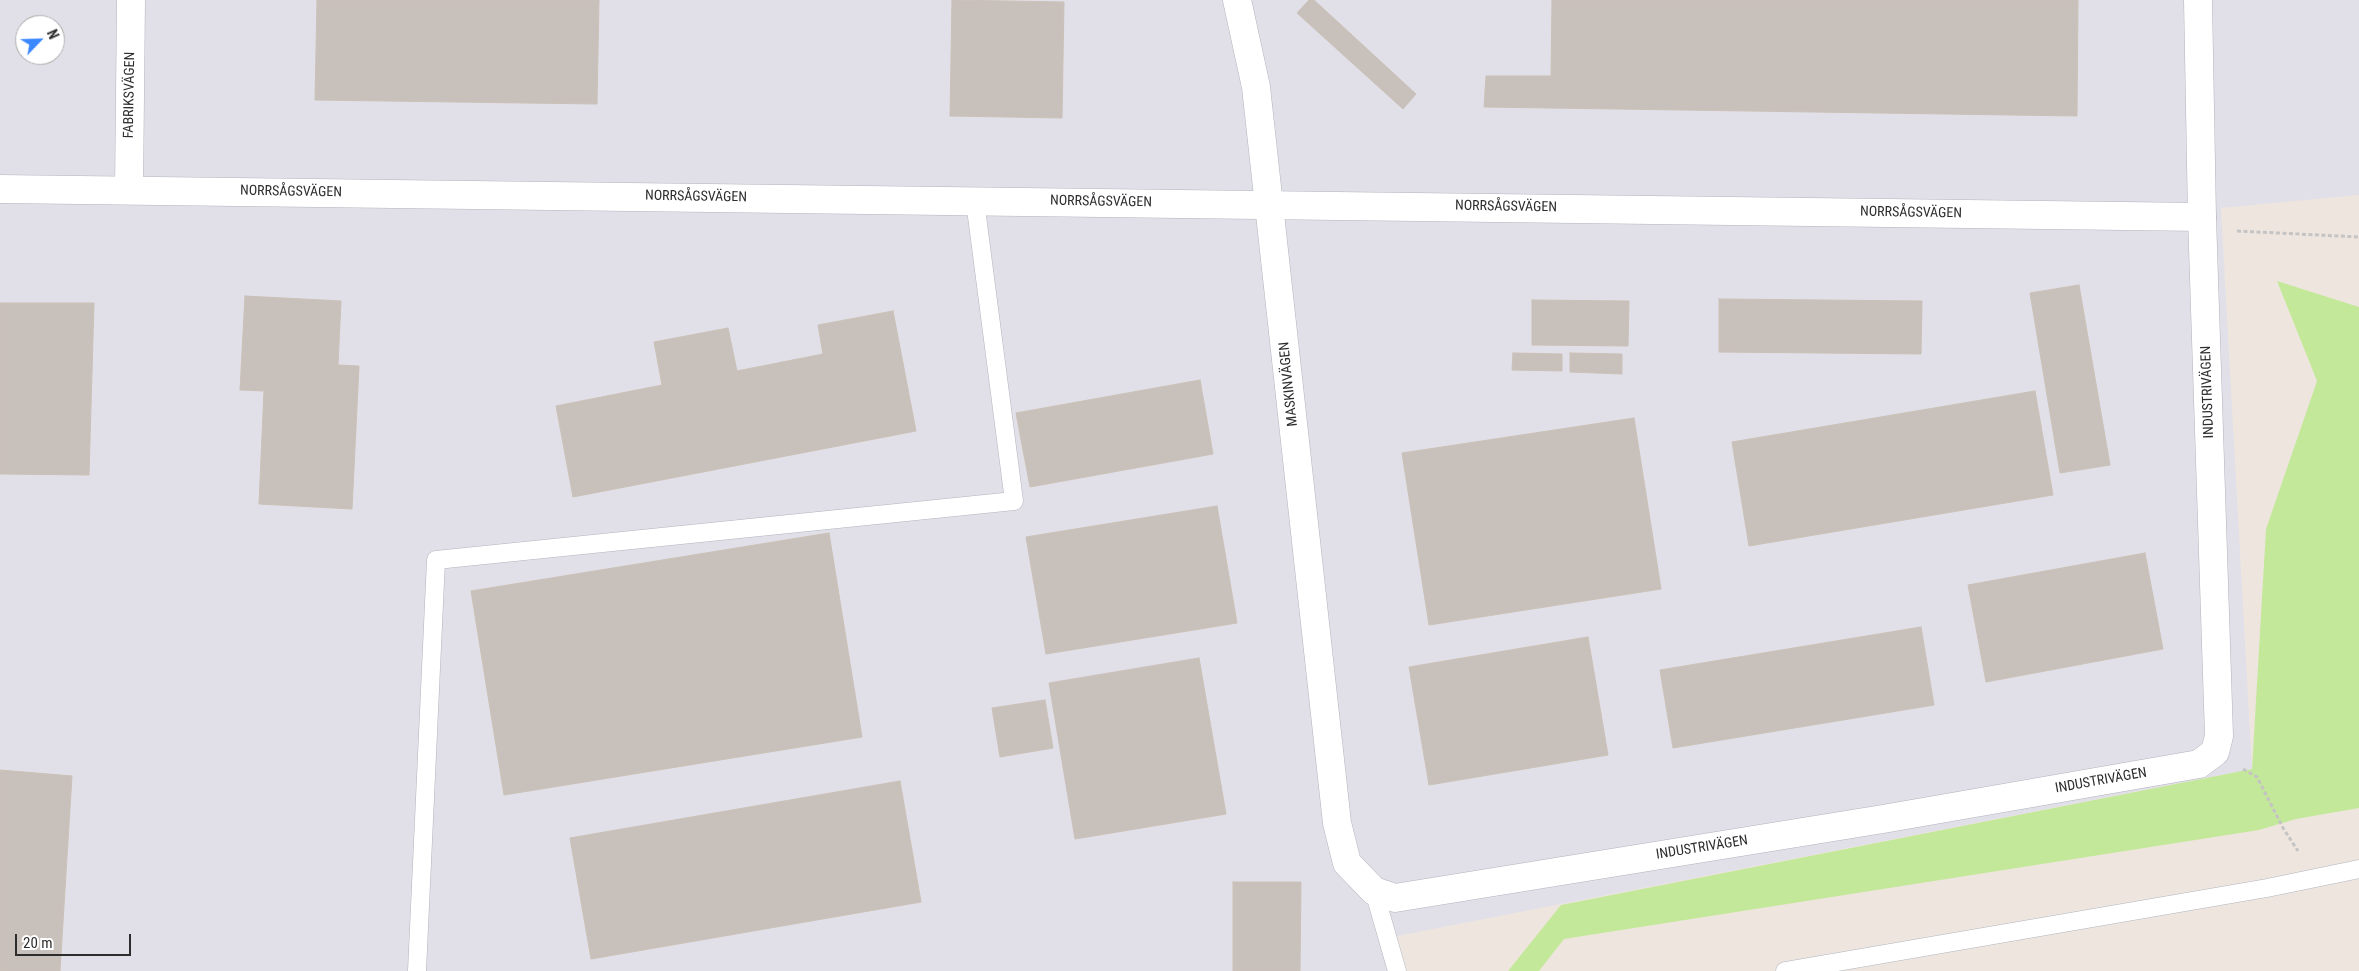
<!DOCTYPE html>
<meta charset="utf-8">
<style>
body{margin:0}
#map{position:relative;width:2359px;height:971px;overflow:hidden;background:#efe5df;font-family:"Roboto Condensed",sans-serif}
canvas{display:block}
.north{position:absolute;left:15px;top:15px;width:50px;height:50px;box-sizing:border-box;background:#fff;border:1px solid #ababab;border-radius:50%;rotate:66deg;font-size:14px;font-weight:700;line-height:20px;text-align:center;color:#2d2d2d}
.north::after{content:'';display:block;margin:auto;width:18px;height:22px;background:#3d87ff;clip-path:polygon(50% 0,100% 100%,50% 72%,0 100%)}
.scale{position:absolute;left:15px;top:934px;width:116px;height:22px;box-sizing:border-box;border:2px solid #2d2d2d;border-top:0;padding-left:6px;font-size:15px;line-height:18px;white-space:nowrap;color:#2d2d2d;-webkit-text-stroke:4px #fff;paint-order:stroke}
</style>
<div id="map">
<canvas width="2359" height="971"></canvas>
<div class="north">N</div>
<div class="scale">20 m</div>
</div>
<script>
const c = document.querySelector('canvas').getContext('2d');
c.lineJoin = 'round';
function paint(path, color) {
  c.fillStyle = color;
  c.fill(path, 'evenodd');
}
function shape(rows) {
  const path = new Path2D();
  for (const r of rows) {
    path.moveTo(r[0], r[1]);
    for (let i = 2; i < r.length; i += 2) path.lineTo(r[i], r[i + 1]);
  }
  return path;
}
function trace(path, color, width, dash) {
  c.strokeStyle = color;
  c.lineWidth = width;
  c.lineCap = dash ? 'butt' : 'round';
  c.setLineDash(dash || []);
  c.stroke(path);
}
function label(font, color, halo, rows, align = 'center') {
  c.font = font + ' "Roboto Condensed",sans-serif';
  c.lineWidth = 5;
  c.setLineDash([]);
  c.textBaseline = 'middle';
  c.strokeStyle = halo;
  c.fillStyle = color;
  for (const [text, x, y, turn = 0] of rows) {
    c.save();
    c.translate(x, y);
    c.rotate((+turn || 0) * Math.PI / 180);
    c.textAlign = isNaN(turn) ? turn : align;
    if (halo) c.strokeText(text, 0, 0);
    c.fillText(text, 0, 0);
    c.restore();
  }
}
paint(shape([
 [0,0,2359,0,2359,195,2221,208,2252,769,1392,937,1399,971,0,971],
 [25,25,55,25,55,55,25,55]
]), '#e1e0e8');
paint(shape([
 [2277,281,2359,307,2359,808,2296,819,2259,830,1564,939,1539,971,1508,971,1561,905,2252,769,2266,529,2317,381]
]), '#c4e899');
const building = shape([
 [317,0,599,0,597,104,315,100,317,0],
 [952,0,1064,2,1062,118,950,116,952,0],
 [1309,0,1314,0,1416,94,1403,109,1297,13,1309,0],
 [1552,0,2078,0,2077,116,1484,107,1486,76,1551,76,1552,0],
 [2079,285,2110,465,2060,473,2030,293,2079,285],
 [245,296,341,301,338,365,359,366,352,509,259,504,264,391,240,390,245,296],
 [1719,299,1922,301,1921,354,1719,352,1719,299],
 [1532,300,1629,301,1628,346,1532,345,1532,300],
 [0,303,94,303,89,475,0,474,0,303],
 [893,311,916,431,573,497,556,406,662,385,654,342,728,328,737,371,823,354,818,325,893,311],
 [1513,353,1562,354,1562,371,1512,370,1513,353],
 [1570,353,1622,354,1622,374,1570,372,1570,353],
 [1200,380,1213,454,1030,487,1016,413,1200,380],
 [2035,391,2053,495,1749,546,1732,442,2035,391],
 [1634,418,1661,589,1429,625,1402,453,1634,418],
 [1217,506,1237,623,1046,654,1026,537,1217,506],
 [829,533,862,737,504,795,471,591,829,533],
 [2145,553,2163,649,1986,682,1968,585,2145,553],
 [1921,627,1934,705,1673,748,1660,670,1921,627],
 [1588,637,1608,755,1429,785,1409,667,1588,637],
 [1199,658,1226,814,1075,839,1049,683,1199,658],
 [1045,700,1053,748,1000,757,992,708,1045,700],
 [0,770,72,776,60,971,0,971,0,770],
 [900,781,921,902,591,959,570,838,900,781],
 [1233,882,1301,882,1300,971,1233,971,1233,882]
]);
paint(building, '#c8c1bb');
trace(building, '#cbc1b8', 1);
const lane = shape([
 [1374,891,1397,971],
 [417,971,436,560,1014,501,975,201],
 [1785,971,2267,888,2359,869]
]);
const street = shape([
 [1237,0,1256,87,1337,823,1347,863,1374,891,1395,898,1883,819,2199,764,2215,752,2219,736,2202,217,2198,0],
 [129,190,131,0]
]);
const secondary = shape([
 [0,189,2202,217]
]);
trace(lane, '#afb5bd', 19);
trace(street, '#afb5bd', 29);
trace(secondary, '#afb5bd', 29);
trace(shape([
 [2237,231,2359,237],
 [2243,769,2257,777,2283,828,2298,851]
]), '#c4c4c4', 3, [4, 2.5]);
trace(lane, '#fff', 18);
trace(street, '#fff', 28);
trace(secondary, '#fff', 28);
label('14px', '#2d2d2d', '#fff', [
 ["FABRIKSVÄGEN",130,95,-89],
 ["NORRSÅGSVÄGEN",291,192,1],
 ["NORRSÅGSVÄGEN",696,197,1],
 ["NORRSÅGSVÄGEN",1101,202,1],
 ["NORRSÅGSVÄGEN",1506,207,1],
 ["NORRSÅGSVÄGEN",1911,213,1],
 ["MASKINVÄGEN",1289,384,-96],
 ["INDUSTRIVÄGEN",2208,392,-92],
 ["INDUSTRIVÄGEN",2101,781,-10],
 ["INDUSTRIVÄGEN",1702,848,-9]
]);
</script>
